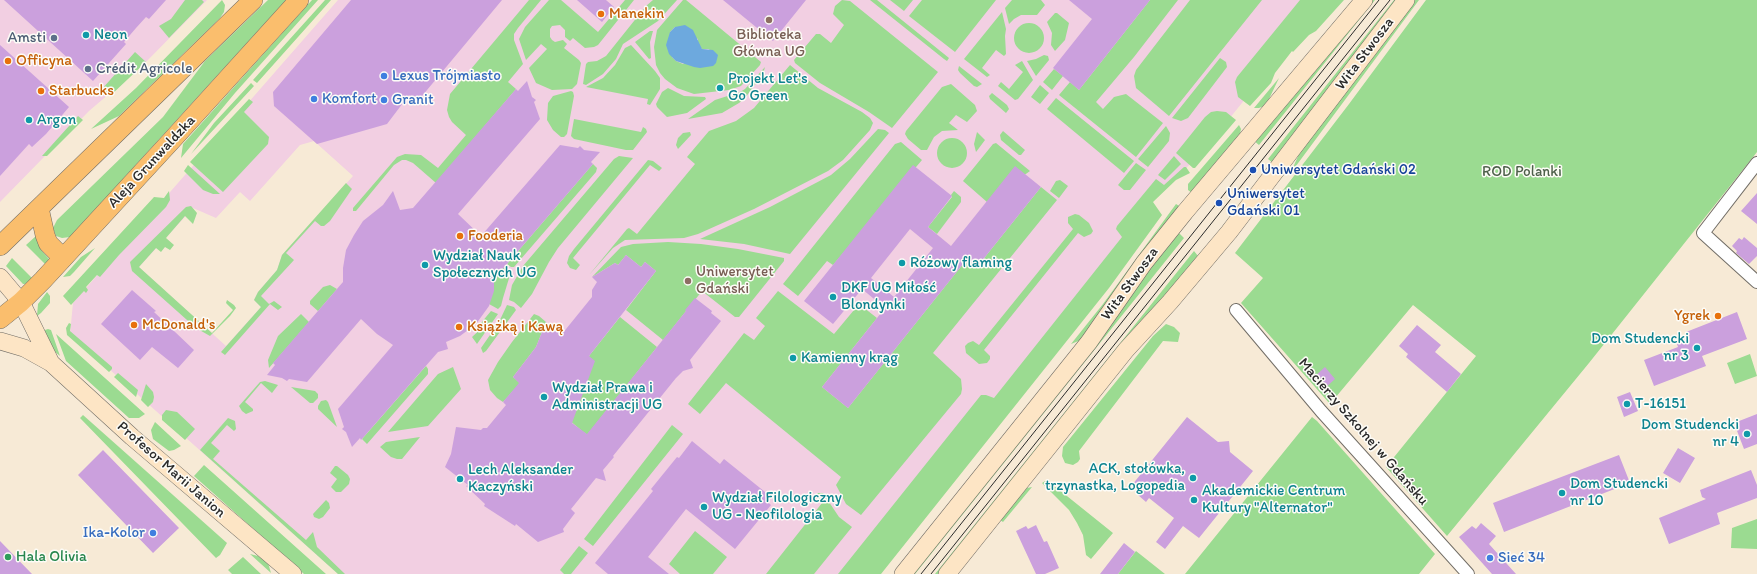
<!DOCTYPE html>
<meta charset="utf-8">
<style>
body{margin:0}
canvas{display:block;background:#f7ead6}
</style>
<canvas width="1757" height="574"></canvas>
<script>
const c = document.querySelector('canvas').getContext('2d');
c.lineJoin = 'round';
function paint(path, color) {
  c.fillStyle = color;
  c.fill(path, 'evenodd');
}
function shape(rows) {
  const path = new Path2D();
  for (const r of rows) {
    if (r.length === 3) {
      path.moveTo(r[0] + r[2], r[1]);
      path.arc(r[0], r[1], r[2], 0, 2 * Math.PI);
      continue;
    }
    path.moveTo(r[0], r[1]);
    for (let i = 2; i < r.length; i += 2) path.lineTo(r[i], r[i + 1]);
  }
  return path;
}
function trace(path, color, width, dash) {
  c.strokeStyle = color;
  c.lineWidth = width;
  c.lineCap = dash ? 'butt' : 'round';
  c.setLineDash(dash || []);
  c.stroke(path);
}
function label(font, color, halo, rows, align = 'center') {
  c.font = font + ' Itim,sans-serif';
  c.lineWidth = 3;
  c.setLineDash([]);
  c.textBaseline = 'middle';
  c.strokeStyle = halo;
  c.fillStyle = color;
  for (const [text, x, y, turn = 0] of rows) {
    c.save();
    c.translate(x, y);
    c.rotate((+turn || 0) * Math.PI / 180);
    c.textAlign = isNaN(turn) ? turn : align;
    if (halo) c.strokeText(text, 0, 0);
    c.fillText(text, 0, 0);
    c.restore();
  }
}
paint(shape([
 [0,0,207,0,143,65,89,111,0,202],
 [338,0,1325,0,1200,155,1123,227,1122,264,877,574,338,574,70,334,73,303],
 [314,141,353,176,282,255,277,270,258,292,254,300,261,307,226,346,139,267,193,208,216,218,240,192,250,201,300,145]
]), '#f2cfe2');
paint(shape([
 [185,0,202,0,204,2,169,38,159,26,171,19],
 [222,0,225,5,224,12,220,18,119,116,91,129,136,88],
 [268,0,286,0,70,237,62,238,56,236,53,228,57,220,163,117,205,61],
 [312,0,318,0,235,93,181,158,183,144],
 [325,0,331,0,257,83,253,80],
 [529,0,541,0,518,28,514,34,514,40,523,64,508,82,516,89,436,183,413,163,406,160,402,160,394,165,356,211,353,211,353,208,397,157,405,154,421,155,438,168,466,135,452,122,449,117,447,110,450,94],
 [549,0,561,0,598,32,625,0,634,0,598,45,594,47,585,48,573,38,570,41,565,37,565,30,560,25,552,26,550,29,550,37,552,40,555,42,563,40,567,44,564,48,579,60,581,63,577,84,572,89,552,90,536,83,529,68,547,49,541,44,526,60,519,39,525,27],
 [653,0,677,0,658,21,623,44,616,59,603,74,586,85,583,84,586,64,588,62,597,61,606,56,646,6],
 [683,0,686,0,761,62,760,65,741,86,729,90,694,94,677,88,665,79,660,73,656,65,654,47,657,30],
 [675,27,698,39,698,44,702,49,710,49,683,64,676,61,672,57,670,32],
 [842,0,850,1,938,72,892,128,869,112,820,83,795,63,794,60,816,34,820,34,831,43,844,25,833,14,835,6],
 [870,0,877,0,949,58,947,61,944,59],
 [890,0,913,0,904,11],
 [922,0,996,0,955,52,909,16],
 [1012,0,1041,0,1045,5,1037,15,1021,15,1014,19,1009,24,1005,8],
 [1150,0,1178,0,1134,57,1096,102,1103,109,1114,97,1126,94,1163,123,1136,157,1059,95,1070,82,1079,90],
 [1190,0,1262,0,1169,116,1136,88,1134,76,1136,70],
 [1300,0,1344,0,1316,31,1309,35,1293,52,1292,51,1275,73,1271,83,1250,106,1238,97,1235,82,1237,77],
 [1372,0,1375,0,1259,145,1253,140],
 [1394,0,1398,0,1273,163,1268,159],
 [1414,0,1419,0,1290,174,1300,152],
 [1426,0,1757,0,1757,152,1589,363,1447,536,1386,467,1476,356,1413,305,1330,404,1241,303,1263,278,1235,253,1349,104],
 [1002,12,1006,29,1005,36,1006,54,1004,56,996,50,982,68,990,75,987,77,964,59],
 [1055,13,1057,13,1069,23,1065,40,1055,51,1051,45,1052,33,1047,22],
 [1029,38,15],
 [650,31,653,31,650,42,651,58,649,59,635,42],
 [631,45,655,71,660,78,660,89,650,105,647,104,648,99,586,87,603,78,615,65,625,48],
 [135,52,146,62,110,96,102,89],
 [1044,55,1048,56,1049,60,1036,76,1027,61,1036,59],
 [1220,58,1226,62,1227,67,1188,118,1181,121,1172,118],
 [1022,61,1033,80,1018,99,1015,100,998,86,1001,82,1009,89,1023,72,1015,65],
 [790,65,818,88,862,112,870,118,873,123,870,130,843,160,828,171,754,209,698,234,684,238,625,240,613,248,589,275,627,229,629,228,637,234,695,164,687,157,709,131,736,121,754,108],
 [959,66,982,84,977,87,974,86,960,73,958,70],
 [765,67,763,74,745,98,739,103,722,113,688,119,715,100,740,92,745,89],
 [1054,69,1063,76,1052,90,1043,82],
 [1279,78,1269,99,1264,106,1259,108,1254,108],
 [251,83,254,86,191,154,214,123],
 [951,84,975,105,977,111,967,122,956,115,949,123,958,130,942,131,934,137,927,150,921,150,908,139,905,134,906,131,942,87],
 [1040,85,1049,93,1040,104,1031,97],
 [668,88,684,96,705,97,706,99,687,113,667,117,657,107,656,104,662,92],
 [571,91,573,92,574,96,567,134,564,137,561,137,553,130,547,120,548,103,553,96],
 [992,93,1007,105,1009,109,1006,113,990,99,989,96],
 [1056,98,1134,161,1124,173,1047,109],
 [249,99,253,102,244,112,269,137,268,144,223,192,190,162],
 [1217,111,1226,112,1236,120,1195,168,1193,168,1176,153,1205,117,1211,112],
 [78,116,83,120,47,156,42,156],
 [574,119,641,132,643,127,646,129,647,132,633,150,626,150,574,139,571,136],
 [1239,125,1241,129,1240,134,1192,193,1188,190,1188,184],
 [1166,126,1170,133,1169,141,1148,167,1138,159],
 [878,129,885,130,889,133,790,254,744,244,700,239,770,207,831,175,850,159],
 [1003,131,1025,150,1021,155,1019,155,1001,140,1000,135],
 [690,132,691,135,678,149,676,145,678,138,683,133],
 [977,132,985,140,976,152,974,144],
 [952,153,15],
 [901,142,922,160,833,265,827,261,798,296,783,284,895,144],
 [996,143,1030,171,987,202,963,181,993,144],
 [619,156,633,158,558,248,549,262,532,294,521,308,514,302,509,300,512,285,523,266,614,159],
 [1174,156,1181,164,1165,180,1158,175],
 [648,160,653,161,662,168,659,171,650,165,573,258,580,265,576,270,570,268,567,263,569,256,574,249],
 [1136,163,1146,170,1130,190,1124,190,1118,185],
 [593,164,597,168,596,172,514,267,511,267,507,264],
 [188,165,220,194,213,194,203,190,184,171],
 [1184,167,1186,167,1190,173,1176,180,1153,202,1162,215,1109,288,881,574,838,574,981,395,986,395,994,398,1122,237,1116,229,1117,226,1156,179,1164,185],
 [1060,180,1068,186,1059,198,1050,191,1056,181],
 [346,183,352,189,330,221,324,226,321,226,315,221,286,253,294,260,261,296,269,304,274,301,282,307,278,310,270,304,225,355,221,352,261,307,254,300,258,292,277,270,282,255],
 [1041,187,1057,200,933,353,961,379,962,389,961,394,861,515,846,504,836,485,841,477,726,383,700,414,688,404,744,333,754,340,765,326,756,318,778,291,834,334,859,304,877,318,822,387,848,408,967,259,977,267],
 [169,191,170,200,166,207,119,255,100,277,97,275,86,287,88,290,86,293,84,291,71,305,63,296,154,197,164,198],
 [954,191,961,197,961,202,937,234,928,227,952,197,951,195],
 [1176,204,1181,207,1081,340,1071,344,1103,304],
 [191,206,197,213,193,224,185,216,166,238,174,245,170,250,165,247,161,252,156,248,139,267,212,333,233,310,226,303,227,300,234,305,236,308,230,316,210,336,196,328,132,271,130,262,186,207],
 [1075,214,1079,215,1089,223,1093,231,1091,234,1084,237,1078,233,984,350,990,356,990,359,987,363,979,364,966,353,965,346,968,343,973,341,979,345,1073,229,1068,223,1068,217],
 [1194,215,1179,233,1184,238,915,574,911,574,1146,272],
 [36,236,42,251,49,259,45,264,26,245],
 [668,242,701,244,738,249,784,258,784,261,739,317,735,317,702,291,663,340,626,310,656,271,645,262,641,267,626,255,618,265,615,263,592,277,621,247,633,244],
 [95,248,74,272,70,276,63,277,81,257],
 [1194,251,1198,256,939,574,935,574],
 [12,258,32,278,25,284,23,284,6,266],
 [494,267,501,271,504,267,510,275,503,298,501,306,498,309,489,304],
 [330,285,337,289,318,311,310,304,310,301,323,287],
 [47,292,50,296,50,303,41,313,37,316,38,304],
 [507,305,514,307,516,310,486,351,483,353,481,348,499,322],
 [491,311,498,314,477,344,472,337,484,326,481,323],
 [301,314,309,322,269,368,268,360,278,336],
 [534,314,539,316,546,322,536,347,513,377,521,384,512,392,503,402,497,398,490,390,488,380,498,362,512,342],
 [620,317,657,347,587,435,569,420,589,356],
 [69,323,71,324,70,331,112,367,112,369,109,372,67,335,66,328],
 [1166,324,1174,327,1180,333,1178,342,1163,341,1079,451,1080,459,1078,462,1073,465,1065,463,1062,456,1063,447,1153,336],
 [48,329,51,330,60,356,54,351,42,331],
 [56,334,145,414,139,418,129,418,66,361],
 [1750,354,1757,376,1735,384,1727,363],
 [426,366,428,369,428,374,367,444,362,439],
 [453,367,461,389,428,426,388,432,438,374],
 [118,373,138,390,136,397,114,377],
 [265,381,278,385,272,393,261,383,245,402,253,409,253,411,246,414,242,411,239,406,260,382],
 [146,384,153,392,154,397,153,402,148,407,141,400],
 [291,387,315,391,318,394,318,398,313,403,310,403],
 [326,400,328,402,337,427,318,409,318,406,321,401],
 [166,410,177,412,195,429,185,440,162,420,162,415],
 [83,415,227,543,220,555,216,558,80,418],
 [1312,417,1317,421,1435,554,1419,574,1185,574],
 [228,418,235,421,236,429,234,431,227,425,211,443,220,451,213,459,306,540,313,532,317,547,345,574,338,574,200,450],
 [155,422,181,446,174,450,169,451,153,439,151,430],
 [672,425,683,434,593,546,584,539],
 [420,437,402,459,397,459,391,457,380,447,386,442],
 [204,465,326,574,304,574,194,476],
 [335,466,337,466,348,475,350,479,349,484,341,492,336,492,331,487,337,479,330,473],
 [1047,480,1113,533,1091,559,1086,555,1083,535,1077,523,1069,510,1042,483],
 [1032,487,1003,522,1000,520,1025,490,1027,488],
 [818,493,823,493,839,517,852,527,814,574,766,574,822,503,815,497],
 [326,500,329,503,330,508,323,517,319,519,314,517,313,514],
 [1757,519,1757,549,1731,548,1732,528],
 [695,531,727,557,713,574,680,574,669,564],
 [579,546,588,553,571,574,564,574,560,570],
 [1136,551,1165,574,1118,574],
 [250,554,258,556,268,563,271,573],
 [243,557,261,574,232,574,228,570]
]), '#9bdb91');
paint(shape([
 [685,25,693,30,702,49,713,50,718,55,716,63,713,66,700,68,694,67,676,61,669,54,666,45,670,32,675,27]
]), '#6da9de');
paint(shape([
 [4,0,166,0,149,19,146,17,136,28,124,42,126,44,93,81],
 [351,0,502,0,417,102,409,95,387,124,317,144,274,106,273,92],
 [577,0,606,0,614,7,602,22],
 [723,0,806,0,773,41],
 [1069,0,1150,0,1079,90,1053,68,1092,19],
 [0,45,69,107,46,134,32,147,29,144,0,176],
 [527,81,532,97,536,100,534,102,540,119,458,214,481,236,560,145,578,148,580,146,584,150,600,152,591,162,593,164,494,279,494,291,489,306,476,324,460,336,446,342,448,349,438,352,361,440,360,438,352,447,346,432,342,429,344,427,338,409,393,345,377,334,361,319,307,382,289,379,287,381,282,378,267,375,275,365,273,363,343,282,343,268,346,250,354,235,363,221,383,205,393,191,400,210,413,208,516,89,518,91],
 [913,165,952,196,928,227,951,246,1015,166,1041,187,977,267,967,259,848,408,822,387,885,308,862,289,833,324,804,301],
 [910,229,933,248,894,297,871,278],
 [1757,193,1757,224,1741,211],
 [1744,237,1757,248,1757,256,1749,264,1736,253,1737,251,1732,246,1739,238,1742,240],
 [626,255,641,267,645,262,656,271,589,356,595,361,572,423,587,434,686,311,685,310,695,298,712,311,711,313,721,321,690,360,693,368,683,371,676,378,613,456,614,457,603,470,606,481,596,478,571,509,575,513,563,529,564,532,538,542,516,524,515,526,484,506,485,504,466,486,468,485,445,467,451,454,456,427,481,430,483,428,487,428,506,405,503,402,519,383,513,377,536,347,546,322,562,334,592,297,592,290,597,282,592,277,615,263,618,265],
 [132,290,156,311,154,312,194,350,178,368,152,347,140,360,101,324],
 [1737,312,1747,339,1702,356,1706,366,1654,386,1644,360,1678,347,1677,344,1689,340,1686,332],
 [1417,325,1441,345,1435,352,1461,374,1447,392,1406,357,1408,354,1399,346],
 [1325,367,1335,379,1324,389,1314,377],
 [1630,392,1638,411,1624,417,1617,397],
 [1757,414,1757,444,1744,449,1734,423],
 [1187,417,1218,442,1229,441,1230,452,1253,471,1199,538,1183,526,1165,549,1156,542,1174,518,1149,498,1146,502,1138,495,1141,492,1132,485],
 [692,441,720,464,724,459,770,496,766,501,771,505,735,549,686,509,648,557,669,574,608,574,595,563,653,491,651,489,677,457,679,458],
 [1678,448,1695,458,1680,483,1663,473],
 [103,450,179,528,153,553,78,475],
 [1619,455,1630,483,1504,532,1493,503],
 [1751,470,1757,485,1757,498,1717,513,1720,524,1669,544,1659,518,1706,499,1702,497,1700,490],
 [1481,523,1496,536,1489,544,1516,574,1492,574,1459,537,1472,526,1476,529],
 [1036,525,1044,542,1047,541,1059,568,1045,574,1036,574,1016,531,1026,526,1028,529],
 [0,541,32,574,0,574],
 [1124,543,1135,552,1118,574,1100,574]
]), '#cba0dd');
const street = shape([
 [1757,163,1703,233,1757,282],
 [1236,310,1321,411,1468,574]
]);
const secondary = shape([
 [0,277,21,302,51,363],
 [0,341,24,348,51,363,132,437,293,574],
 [903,574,1089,342,1144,263,1185,212,1364,0],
 [947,574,1126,350,1170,302,1229,232,1406,0]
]);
const primary = shape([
 [39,208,45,235,48,243,63,258],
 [0,246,253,0],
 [0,319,21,302,43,280,171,141,299,0]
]);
trace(street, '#726e67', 14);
trace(secondary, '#726e67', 18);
trace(primary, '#726e67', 20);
trace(street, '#fff', 12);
trace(secondary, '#fde5c5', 17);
trace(primary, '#fabe6d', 19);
trace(shape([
 [921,574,1379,0],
 [931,574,1390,0]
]), '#2b2b2b', 1);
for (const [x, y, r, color] of [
 [601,14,4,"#e8710a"],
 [769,20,4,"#8d6e63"],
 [86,35,4,"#0f9aa8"],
 [54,38,4,"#5c6f8a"],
 [8,61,4,"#e8710a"],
 [88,69,4,"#5c6f8a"],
 [384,76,4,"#3f7fe0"],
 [720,88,4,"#0f9aa8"],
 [41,91,4,"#e8710a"],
 [314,99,4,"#3f7fe0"],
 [384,100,4,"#3f7fe0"],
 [29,120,4,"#0f9aa8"],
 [1253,170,4,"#1a4fb4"],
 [1219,203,4,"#1a4fb4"],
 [460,236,4,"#e8710a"],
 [902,263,4,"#0f9aa8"],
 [425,265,4,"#0f9aa8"],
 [688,281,4,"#8d6e63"],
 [833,297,4,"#0f9aa8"],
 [1718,316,4,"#e8710a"],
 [134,325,4,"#e8710a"],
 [459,327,4,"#e8710a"],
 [1697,348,4,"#0f9aa8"],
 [793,358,4,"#0f9aa8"],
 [544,397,4,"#0f9aa8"],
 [1627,404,4,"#0f9aa8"],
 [1747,434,4,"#0f9aa8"],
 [1193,478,4,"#0f9aa8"],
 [460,479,4,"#0f9aa8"],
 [1562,493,4,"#0f9aa8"],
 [1194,500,4,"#0f9aa8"],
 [704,507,4,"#0f9aa8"],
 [153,533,4,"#3f7fe0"],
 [8,557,4,"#2e9e5b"],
 [1490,558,4,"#3f7fe0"]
]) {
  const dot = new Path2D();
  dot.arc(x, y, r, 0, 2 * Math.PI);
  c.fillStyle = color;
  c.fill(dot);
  trace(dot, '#fdfcf7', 1.5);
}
label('15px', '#c56008', '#fdfcf7', [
 ["Manekin",609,14],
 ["Officyna",16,61],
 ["Starbucks",49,91],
 ["Fooderia",468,236],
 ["Ygrek",1710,316,"right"],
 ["McDonald's",142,325],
 ["Książką i Kawą",467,327]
], 'left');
label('15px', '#0d838f', '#fdfcf7', [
 ["Neon",94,35],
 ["Projekt Let's",728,79],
 ["Go Green",728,96],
 ["Argon",37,120],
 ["Wydział Nauk",433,256],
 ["Społecznych UG",433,273],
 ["Różowy flaming",910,263],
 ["DKF UG Miłość",841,288],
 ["Blondynki",841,305],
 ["Dom Studencki",1689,339,"right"],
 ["nr 3",1689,356,"right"],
 ["Kamienny krąg",801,358],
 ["Wydział Prawa i",552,388],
 ["Administracji UG",552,405],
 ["T-16151",1635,404],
 ["Dom Studencki",1739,425,"right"],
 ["nr 4",1739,442,"right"],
 ["ACK, stołówka,",1185,469,"right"],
 ["trzynastka, Logopedia",1185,486,"right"],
 ["Lech Aleksander",468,470],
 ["Kaczyński",468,487],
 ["Dom Studencki",1570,484],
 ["nr 10",1570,501],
 ["Akademickie Centrum",1202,491],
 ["Kultury \"Alternator\"",1202,508],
 ["Wydział Filologiczny",712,498],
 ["UG - Neofilologia",712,515]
], 'left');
label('15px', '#785e54', '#fdfcf7', [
 ["Biblioteka",769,35],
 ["Główna UG",769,52],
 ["Uniwersytet",696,272,"left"],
 ["Gdański",696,289,"left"]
]);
label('15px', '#4e5e75', '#fdfcf7', [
 ["Amsti",46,38],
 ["Crédit Agricole",96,69,"left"]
], 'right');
label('15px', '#2b2b2b', '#fdfcf7', [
 ["Wita Stwosza",1365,54,-53],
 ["Aleja Grunwaldzka",152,162,-47],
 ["Wita Stwosza",1130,284,-54],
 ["Macierzy Szkolnej w Gdańsku",1363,432,49],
 ["Profesor Marii Janion",171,470,41]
]);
label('15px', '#366cbe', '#fdfcf7', [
 ["Lexus Trójmiasto",392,76],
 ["Komfort",322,99],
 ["Granit",392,100],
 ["Ika-Kolor",145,533,"right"],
 ["Sieć 34",1498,558]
], 'left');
label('15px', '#164399', '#fdfcf7', [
 ["Uniwersytet Gdański 02",1261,170],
 ["Uniwersytet",1227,194],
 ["Gdański 01",1227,211]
], 'left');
label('15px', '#4d604a', '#fdfcf7', [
 ["ROD Polanki",1522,172]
]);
label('15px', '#27864d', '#fdfcf7', [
 ["Hala Olivia",16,557]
], 'left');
</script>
